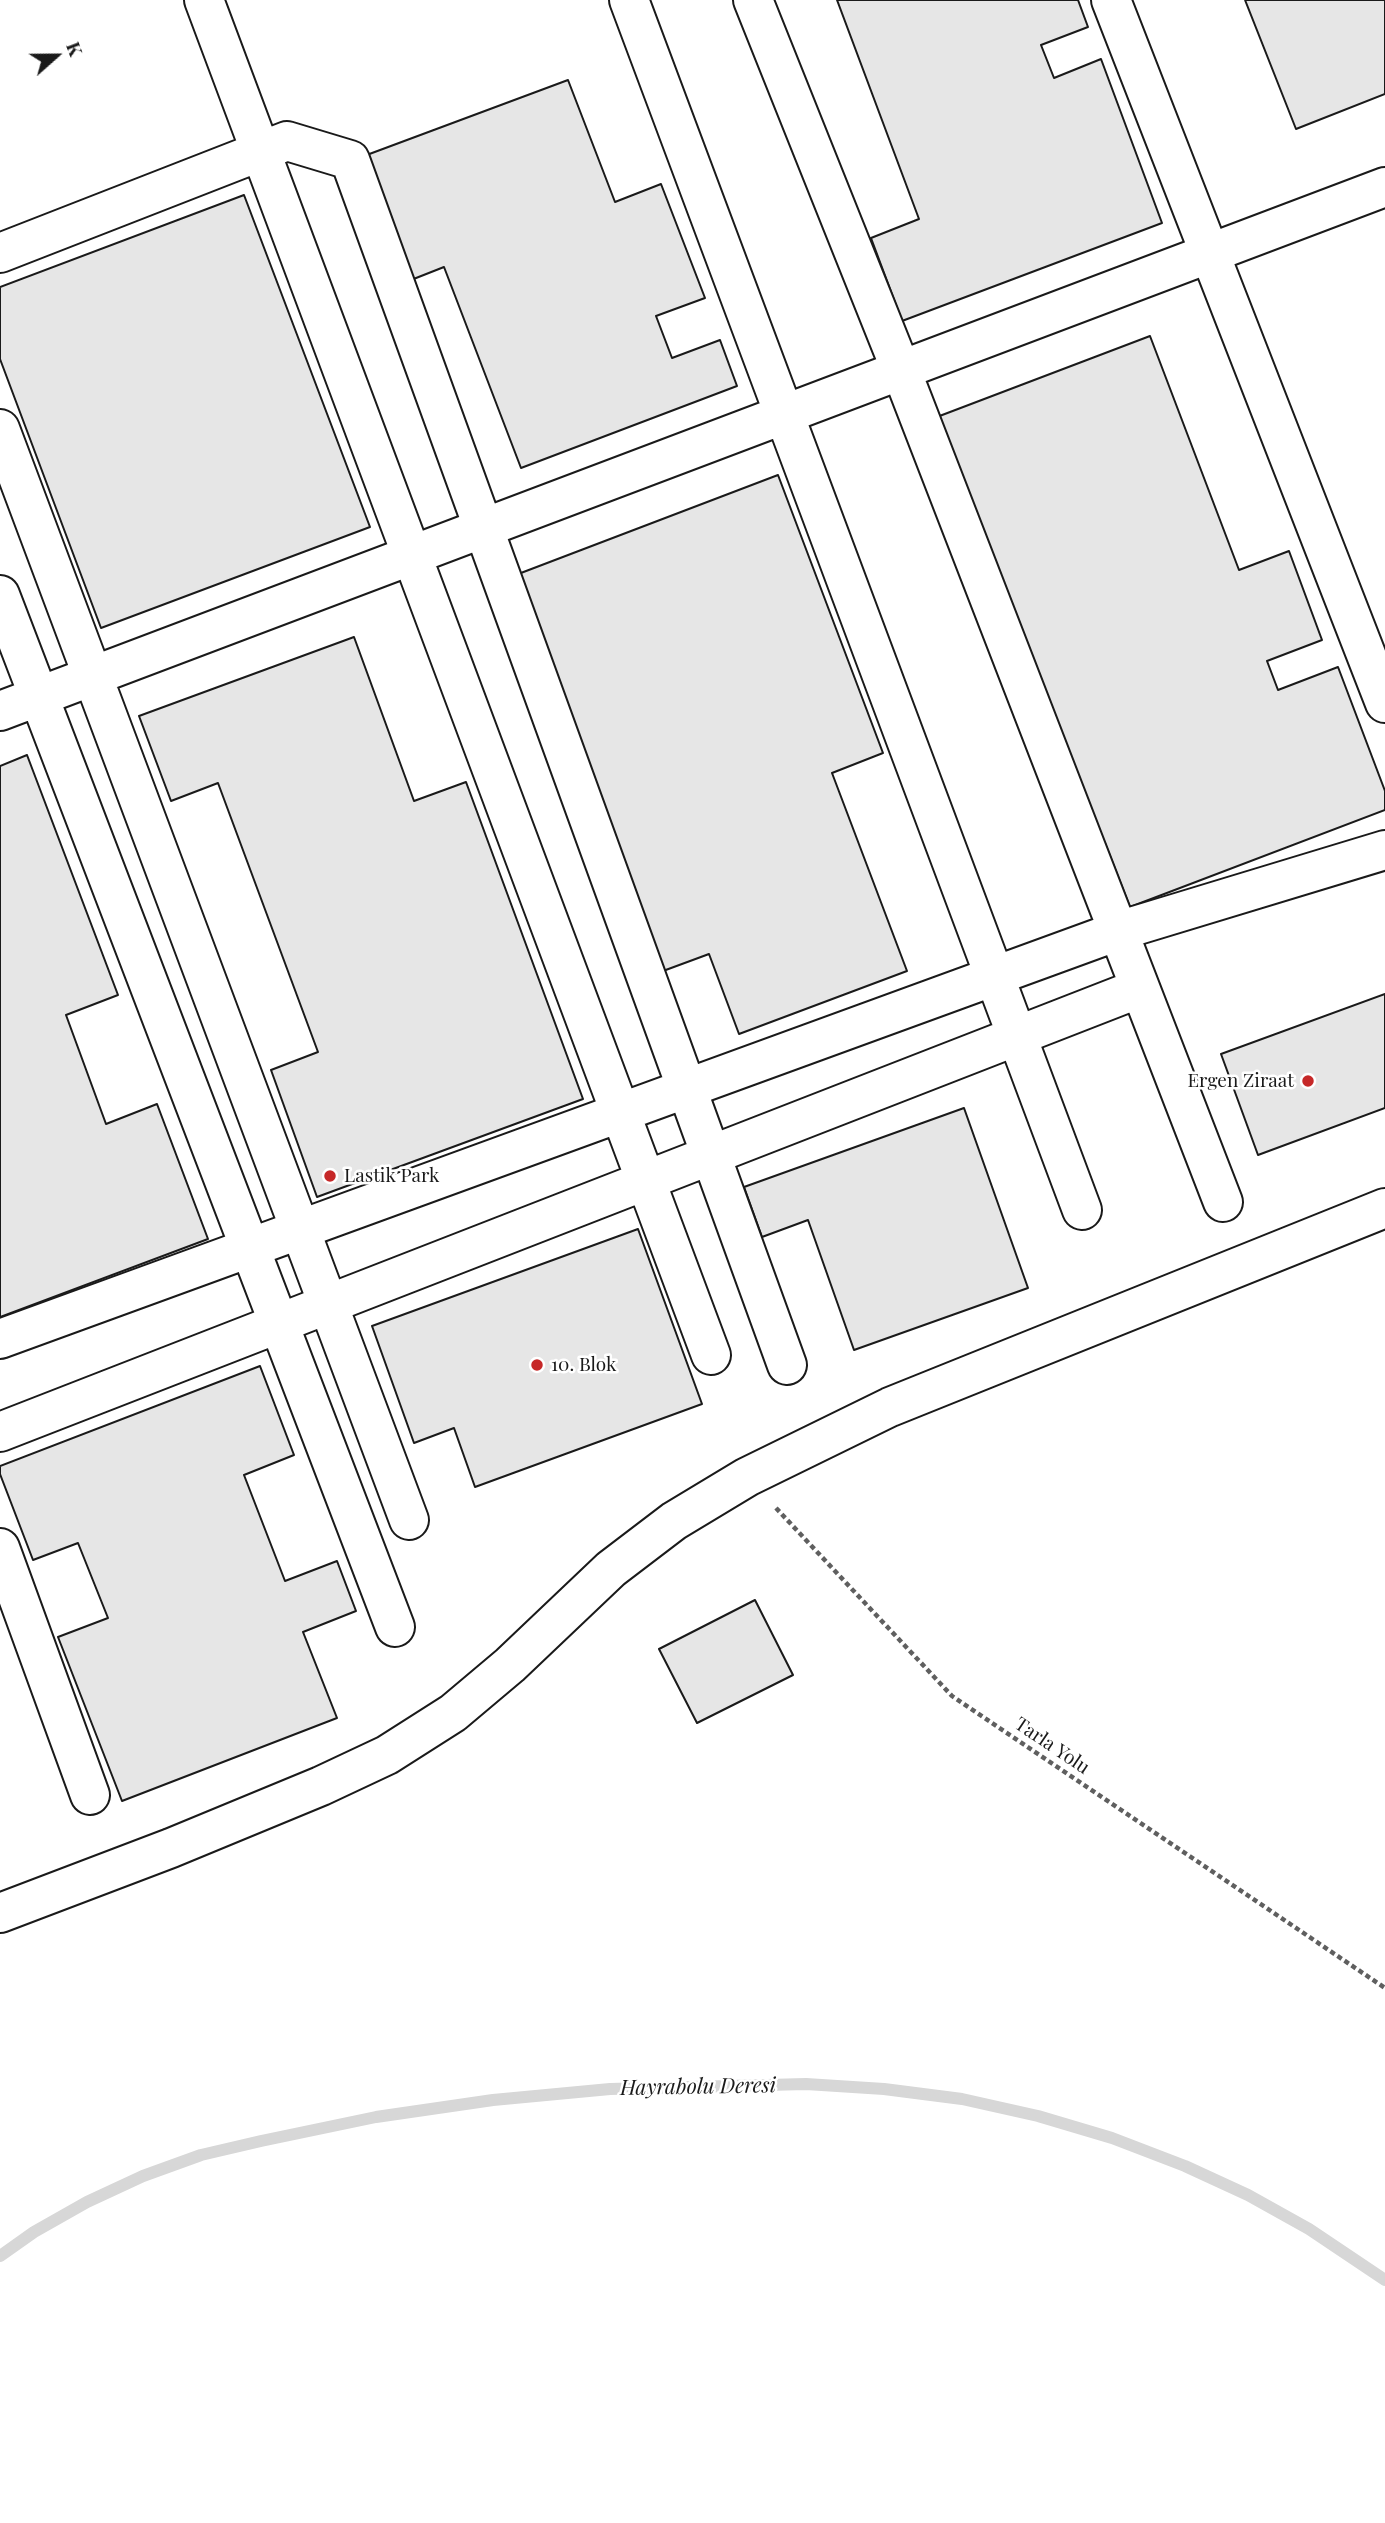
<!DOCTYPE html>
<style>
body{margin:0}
#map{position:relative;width:1385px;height:2523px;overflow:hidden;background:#fff;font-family:"Playfair Display",serif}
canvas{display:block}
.north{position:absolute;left:21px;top:21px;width:70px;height:70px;-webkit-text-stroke:5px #fff;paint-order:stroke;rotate:69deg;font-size:19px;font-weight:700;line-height:28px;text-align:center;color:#1a1a1a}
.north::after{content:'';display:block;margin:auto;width:24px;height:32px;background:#1a1a1a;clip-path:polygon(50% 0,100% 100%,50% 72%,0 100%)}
</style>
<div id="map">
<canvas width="1385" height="2523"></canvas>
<div class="north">K</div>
</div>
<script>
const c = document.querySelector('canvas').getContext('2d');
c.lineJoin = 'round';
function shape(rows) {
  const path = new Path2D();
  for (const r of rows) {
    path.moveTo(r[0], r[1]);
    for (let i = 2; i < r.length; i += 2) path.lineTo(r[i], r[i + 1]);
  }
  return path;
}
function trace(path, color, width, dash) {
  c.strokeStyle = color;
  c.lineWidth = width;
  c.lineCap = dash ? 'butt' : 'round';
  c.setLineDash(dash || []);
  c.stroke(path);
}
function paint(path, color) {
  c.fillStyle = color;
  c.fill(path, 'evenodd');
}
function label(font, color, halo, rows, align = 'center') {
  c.font = font + ' "Playfair Display",serif';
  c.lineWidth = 5;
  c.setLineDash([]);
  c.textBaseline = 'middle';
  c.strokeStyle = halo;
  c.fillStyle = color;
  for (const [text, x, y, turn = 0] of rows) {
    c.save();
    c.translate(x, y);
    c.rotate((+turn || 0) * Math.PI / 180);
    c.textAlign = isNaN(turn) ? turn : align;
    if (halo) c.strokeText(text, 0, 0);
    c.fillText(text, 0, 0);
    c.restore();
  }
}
trace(shape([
 [0,2256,34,2232,87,2202,143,2176,201,2155,261,2141,376,2117,493,2100,610,2089,806,2084,884,2089,962,2099,1038,2116,1112,2138,1185,2166,1248,2195,1309,2229,1385,2280]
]), '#d7d7d7', 12);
const building = shape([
 [837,0,1078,0,1088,27,1041,45,1054,78,1101,59,1162,223,902,321,871,238,919,219,837,0],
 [1245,0,1385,0,1385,94,1296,129,1245,0],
 [568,80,615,202,661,184,705,298,656,316,672,358,720,340,737,386,521,468,444,267,411,280,364,156,568,80],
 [244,195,370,527,101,628,0,359,0,287,244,195],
 [1150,336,1239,570,1289,551,1322,640,1267,661,1278,690,1338,667,1385,791,1385,810,1130,907,1105,843,1092,848,929,420,1150,336],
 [778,475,883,753,832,773,907,971,739,1034,709,954,663,971,513,576,778,475],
 [354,637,414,801,466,782,583,1099,317,1197,271,1070,318,1052,218,783,171,801,139,716,354,637],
 [27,755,118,995,66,1015,106,1124,157,1104,208,1239,0,1317,0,766,27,755],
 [1385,994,1385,1108,1258,1155,1221,1054,1385,994],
 [964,1108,1028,1288,854,1350,808,1220,762,1237,744,1187,964,1108],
 [638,1229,702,1404,475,1487,454,1428,414,1443,372,1326,638,1229],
 [260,1366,294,1455,244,1475,285,1581,337,1561,356,1611,303,1632,337,1718,122,1801,58,1637,108,1618,78,1543,33,1560,0,1474,0,1466,260,1366],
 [755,1600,793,1675,697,1723,659,1649,755,1600]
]);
paint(building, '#e6e6e6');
trace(building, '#1a1a1a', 2);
const minor = shape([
 [204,0,711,1355],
 [629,0,1082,1210],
 [753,0,901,370,1223,1202],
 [1111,0,1385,703],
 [0,253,287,141,350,160,787,1365],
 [0,429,409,1520],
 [0,595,395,1627],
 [0,711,1385,187],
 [0,1339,1118,931,1385,850],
 [0,1432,1140,988],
 [0,1548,90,1795]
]);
const major = shape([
 [0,1913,171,1848,321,1786,387,1755,453,1713,510,1665,611,1569,674,1521,747,1477,890,1407,1385,1208]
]);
trace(minor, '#1a1a1a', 42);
trace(major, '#1a1a1a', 42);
trace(shape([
 [776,1508,952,1696,1385,1988]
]), '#5f5f5f', 4.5, [5, 3.5]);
trace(minor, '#fff', 38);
trace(major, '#fff', 38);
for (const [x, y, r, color] of [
 [1308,1081,7,"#c62828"],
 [330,1176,7,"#c62828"],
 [537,1365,7,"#c62828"]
]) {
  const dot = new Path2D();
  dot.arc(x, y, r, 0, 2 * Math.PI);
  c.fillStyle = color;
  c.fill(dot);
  trace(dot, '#fff', 2.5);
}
label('19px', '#1a1a1a', '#fff', [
 ["Ergen Ziraat",1294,1081,"right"],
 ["Lastik Park",344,1176],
 ["10. Blok",551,1365]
], 'left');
label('19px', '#1a1a1a', '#fff', [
 ["Tarla Yolu",1052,1746,34]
]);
label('italic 21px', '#1a1a1a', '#fff', [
 ["Hayrabolu Deresi",698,2087,-1]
]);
</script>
